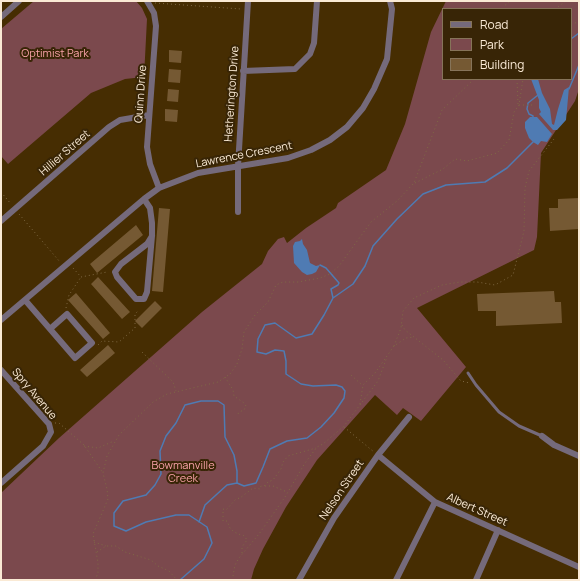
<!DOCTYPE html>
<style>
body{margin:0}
#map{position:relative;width:580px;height:581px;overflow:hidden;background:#462d02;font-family:Manrope,sans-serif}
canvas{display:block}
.frame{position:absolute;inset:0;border:2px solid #faead5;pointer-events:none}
.legend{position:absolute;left:442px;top:8px;width:130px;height:72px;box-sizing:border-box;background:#382506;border:1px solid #867459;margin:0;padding:5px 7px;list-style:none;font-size:12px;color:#faead5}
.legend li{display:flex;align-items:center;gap:8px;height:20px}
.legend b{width:20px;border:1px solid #867459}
</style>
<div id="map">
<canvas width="580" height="581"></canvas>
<div class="frame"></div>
<ul class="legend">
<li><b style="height:5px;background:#756a7b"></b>Road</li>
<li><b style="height:11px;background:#7b494d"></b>Park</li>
<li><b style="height:11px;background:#755933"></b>Building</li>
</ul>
</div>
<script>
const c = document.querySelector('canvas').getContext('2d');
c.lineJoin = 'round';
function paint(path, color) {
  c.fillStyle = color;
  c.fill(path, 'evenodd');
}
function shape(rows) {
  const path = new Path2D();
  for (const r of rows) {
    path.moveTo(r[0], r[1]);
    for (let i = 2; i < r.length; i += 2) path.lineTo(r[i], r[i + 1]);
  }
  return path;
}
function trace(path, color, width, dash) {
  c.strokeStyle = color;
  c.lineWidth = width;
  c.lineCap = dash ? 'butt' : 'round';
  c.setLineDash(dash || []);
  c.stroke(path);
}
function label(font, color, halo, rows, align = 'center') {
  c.font = font + ' Manrope,sans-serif';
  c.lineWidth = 4;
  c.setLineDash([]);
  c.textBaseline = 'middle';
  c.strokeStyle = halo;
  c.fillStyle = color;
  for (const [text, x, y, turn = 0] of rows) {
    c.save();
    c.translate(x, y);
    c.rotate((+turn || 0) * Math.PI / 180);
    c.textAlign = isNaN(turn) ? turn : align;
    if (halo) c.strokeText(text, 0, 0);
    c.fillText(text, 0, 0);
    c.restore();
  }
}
paint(shape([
 [34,1,136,1,142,8,147,19,144,77,125,79,91,93,8,164,1,156,1,29],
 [446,1,579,1,579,89,575,101,541,153,537,237,534,250,417,308,466,367,421,421,403,408,397,415,375,395,317,460,286,507,263,549,254,569,251,580,1,580,1,493,59,438,202,312,262,264,268,251,278,239,284,237,287,243,306,228,336,208,338,203,386,170,405,124,431,32],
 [443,9,571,9,571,79,443,79]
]), '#7b494d');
paint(shape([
 [531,79,538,79,542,93,550,109,552,124,554,125,558,109,564,90,569,87,566,120,557,130,553,130,539,114,541,112,539,108,539,100],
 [530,117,537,117,552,134,547,142,541,141,538,145,533,142,529,138,525,128,525,122],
 [302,239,303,244,307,250,310,263,316,266,320,265,316,272,312,274,307,275,302,272,294,263,293,246,295,242,300,241]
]), '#4f7bb3');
trace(shape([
 [571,39,579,33],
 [569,89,579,65],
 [533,118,533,116,529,114,527,109,528,103,538,95],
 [320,265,326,268,339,283,338,285,331,289,333,298],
 [199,522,205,505,227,485,237,483],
 [180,580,204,559,212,543,207,527,189,515,176,515,146,522,126,531,114,526,114,513,123,501,146,495,155,485,161,474,160,451,166,436,176,423,185,405,201,401,218,401,224,405,225,437,234,455,237,471,237,483,244,486,256,483,263,467,270,449,287,441,307,438,321,427,334,413,344,398,345,391,342,387,336,385,313,386,301,384,286,374,286,361,284,351,275,350,266,354,257,352,258,339,265,325,275,323,296,338,312,334,324,315,333,298,353,284,365,266,373,246,397,219,423,194,446,185,485,182,507,168,533,142]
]), '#4f7bb3', 1.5);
paint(shape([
 [169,50,182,51,181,63,169,62],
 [169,69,181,70,180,83,168,82],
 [168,89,179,90,178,102,167,101],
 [165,109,178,110,177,122,165,121],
 [579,198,579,229,550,231,549,208,558,208,558,199],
 [159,208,170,209,163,292,152,291],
 [136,225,143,235,97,273,90,264],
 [98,277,130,312,122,319,91,284],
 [554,291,555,302,561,302,562,323,496,326,496,311,478,311,477,294],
 [76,293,110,333,103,339,68,300],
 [155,301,162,308,142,328,135,321],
 [108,345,115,353,87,377,80,370]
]), '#755933');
trace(shape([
 [578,1,579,2],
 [155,3,241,9],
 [504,9,506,4,510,1],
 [555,9,566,1],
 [571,24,579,22],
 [517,79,518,104],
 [519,105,533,105],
 [415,183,443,169,455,159,467,161,497,153,509,140,514,112,519,105,523,79],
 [1,192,11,204],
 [19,214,60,262],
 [73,268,81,277,107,272],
 [66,308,69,295,81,277],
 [402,325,405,330,443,360,461,381,470,383],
 [98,345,102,341,119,342,135,328,135,314,139,310],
 [394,346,401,328,403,311,414,298,442,285,460,282,477,282,495,285,513,275,524,231,525,188,529,171,554,139],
 [142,352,173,382,176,391],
 [351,375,362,385],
 [225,377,233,390,234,396,244,403,246,406,244,410,239,412,238,414],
 [360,404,363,385,375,373,394,346,406,338,414,337],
 [55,423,59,423,84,445,103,473],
 [344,427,374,452],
 [84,446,98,448,114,441],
 [265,486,273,486,287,492],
 [94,542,106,546],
 [97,552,106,546,116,546,125,552,151,560,158,566,169,571,177,580],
 [242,553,242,547,247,540,245,537,243,535,241,535,234,532,230,528,227,521,223,521,223,509,226,510,236,499,240,498,253,488,260,489,261,486,264,486,268,482,273,480,281,469,283,462,288,456,316,448],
 [95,580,98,573,98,563,93,534,108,499,107,489,103,473,107,456,119,435,153,402,167,394,218,382,230,374,237,364,242,349,244,332,255,315,268,302,276,285,283,282,298,282,320,278,330,274,339,266,371,222,397,201,414,183,442,110,474,79],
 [234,580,233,576,235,565,239,558,259,534,285,497,305,463,317,447,323,444,344,426,378,381,387,357]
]), '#7f6945', 1, [1, 3]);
trace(shape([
 [468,373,476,385,499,412,519,426,542,436]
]), '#756a7b', 3);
trace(shape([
 [147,1,154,13,156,26,147,147,150,164,159,188],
 [1,17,19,1],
 [243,71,295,69,310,54,314,43,317,1],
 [144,199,150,208,152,223,152,236,147,292,144,299,136,299,117,277,115,272,121,264,147,244,152,236],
 [238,212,238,166,248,1],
 [1,221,109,127,120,120,149,115],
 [25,300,75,358,92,343,67,314,50,329],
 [1,320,144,199,159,188,198,173,288,158,311,150,330,140,347,127,363,108,374,89,387,59,392,9,390,1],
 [1,370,49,424,51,432,43,446,1,483],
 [542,436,554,445,579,456],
 [378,455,435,502,579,567],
 [299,580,334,518,378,455,409,417],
 [396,580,435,502],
 [476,580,498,530]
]), '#756a7b', 6);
label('11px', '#f9a2a9', '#382506', [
 ["Optimist Park",55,54],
 ["Bowmanville",183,466],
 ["Creek",183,479]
]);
label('11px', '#faead5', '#382506', [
 ["Quinn Drive",141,94,-86],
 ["Hetherington Drive",232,94,-86],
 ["Hillier Street",65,153,-41],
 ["Lawrence Crescent",244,155,-11],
 ["Spry Avenue",34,394,50],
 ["Nelson Street",342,490,-56],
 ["Albert Street",477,510,24]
]);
</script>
